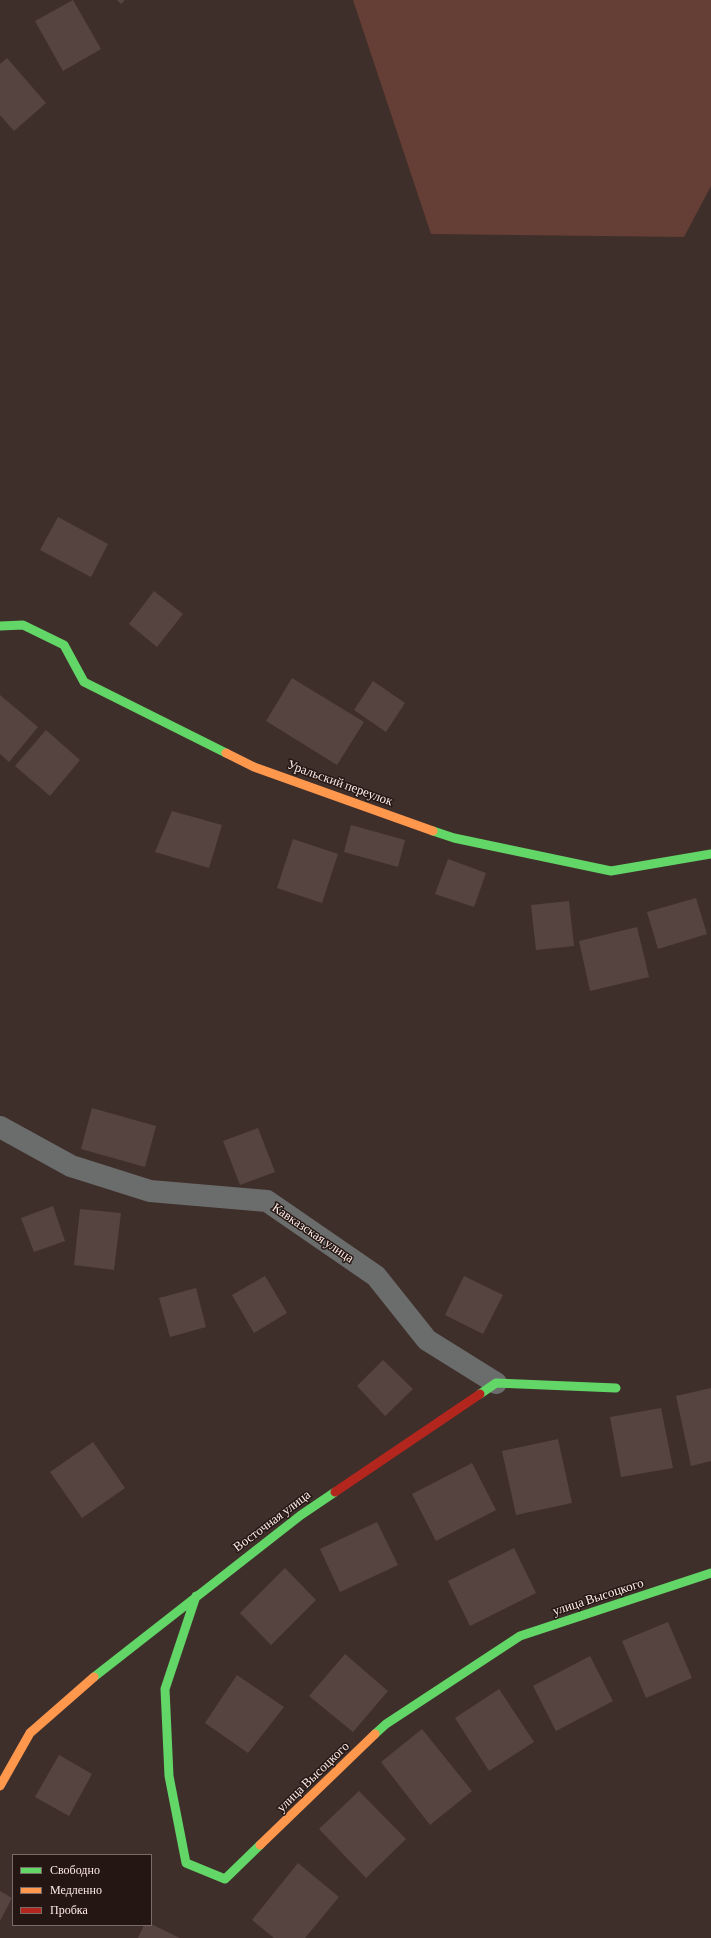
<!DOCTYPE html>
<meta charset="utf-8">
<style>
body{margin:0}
#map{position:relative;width:711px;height:1938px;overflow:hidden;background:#3f2f2b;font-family:"Crimson Pro",serif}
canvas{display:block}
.legend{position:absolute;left:12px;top:1854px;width:140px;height:72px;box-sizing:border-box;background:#231613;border:1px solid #7b6b67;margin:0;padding:5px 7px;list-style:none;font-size:12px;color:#feeae5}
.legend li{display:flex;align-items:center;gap:8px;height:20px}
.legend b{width:20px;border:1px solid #7b6b67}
</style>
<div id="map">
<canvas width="711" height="1938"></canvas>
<ul class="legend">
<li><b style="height:5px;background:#63d668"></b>Свободно</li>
<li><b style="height:5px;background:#ff974d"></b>Медленно</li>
<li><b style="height:5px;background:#b3261e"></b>Пробка</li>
</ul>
</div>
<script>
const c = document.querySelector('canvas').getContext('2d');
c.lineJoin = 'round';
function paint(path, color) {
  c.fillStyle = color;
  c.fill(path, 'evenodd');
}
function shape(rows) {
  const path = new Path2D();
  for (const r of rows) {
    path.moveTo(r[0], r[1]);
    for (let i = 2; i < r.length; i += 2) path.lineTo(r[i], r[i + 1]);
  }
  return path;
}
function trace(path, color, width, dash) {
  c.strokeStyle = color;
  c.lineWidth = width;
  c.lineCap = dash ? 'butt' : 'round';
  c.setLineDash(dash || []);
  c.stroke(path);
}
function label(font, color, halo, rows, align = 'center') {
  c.font = font + ' "Crimson Pro",serif';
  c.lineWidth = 3;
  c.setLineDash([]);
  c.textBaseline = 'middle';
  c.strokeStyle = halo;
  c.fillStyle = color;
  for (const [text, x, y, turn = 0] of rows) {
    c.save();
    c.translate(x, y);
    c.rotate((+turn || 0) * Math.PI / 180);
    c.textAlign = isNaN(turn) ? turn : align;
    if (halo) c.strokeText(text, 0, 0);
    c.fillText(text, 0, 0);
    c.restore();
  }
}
paint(shape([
 [353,0,711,0,711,186,684,237,431,234]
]), '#653e35');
paint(shape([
 [73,0,101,49,63,71,35,21],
 [117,0,125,0,121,4],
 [7,58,46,103,14,131,0,115,0,64],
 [58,517,108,544,91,577,40,550],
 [154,591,183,614,157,647,129,624],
 [292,678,364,722,337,765,266,721],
 [373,681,405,703,386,732,354,710],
 [0,695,38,727,9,762,0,754],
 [46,730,80,760,50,796,15,766],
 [172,811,222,825,209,868,155,852],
 [351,825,405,840,398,867,344,852],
 [293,839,338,854,322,903,277,888],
 [448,859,486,873,474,907,435,894],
 [696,898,707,934,658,949,647,912],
 [569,901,574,946,536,950,531,905],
 [637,927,649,977,590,991,579,941],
 [92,1108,156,1126,145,1167,81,1149],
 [258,1128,275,1172,240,1185,223,1141],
 [53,1206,65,1241,34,1252,21,1218],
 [80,1209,121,1213,114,1270,74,1265],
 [265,1276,287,1313,254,1333,232,1295],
 [464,1276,503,1295,483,1334,445,1315],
 [196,1288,206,1327,170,1337,159,1298],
 [383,1360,413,1389,385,1416,357,1386],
 [711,1388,711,1461,691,1466,676,1396],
 [661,1408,673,1468,621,1477,610,1417],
 [558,1439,572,1503,516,1515,502,1451],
 [93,1442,125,1488,82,1518,50,1472],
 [472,1463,496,1510,436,1541,412,1494],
 [377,1522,398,1565,340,1592,320,1549],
 [514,1548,536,1593,470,1626,448,1581],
 [285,1568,316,1600,271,1645,240,1613],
 [668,1622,692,1678,646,1698,622,1641],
 [345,1654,388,1691,353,1732,309,1696],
 [590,1656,613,1701,556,1731,533,1686],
 [237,1675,284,1707,248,1753,205,1723],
 [499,1689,534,1742,489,1771,455,1718],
 [422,1729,472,1791,430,1825,381,1762],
 [59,1755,92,1774,69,1816,35,1797],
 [359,1791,406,1839,366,1878,319,1829],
 [298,1863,339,1897,305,1938,274,1938,252,1920],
 [0,1891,12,1898,0,1921],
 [151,1924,180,1938,138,1938,144,1925]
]), '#564440');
trace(shape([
 [0,1127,71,1166,150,1191,267,1201,376,1276,427,1340,496,1383]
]), '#6b6d6c', 22);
trace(shape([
 [0,626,23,625,64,645,84,682,226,753],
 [433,831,454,838,611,871,711,854],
 [480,1394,496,1383,616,1388],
 [196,1596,165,1689,169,1776,186,1863,225,1879,260,1845],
 [94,1677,301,1515,335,1492],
 [375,1734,386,1724,520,1636,711,1573]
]), '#63d668', 9);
trace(shape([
 [226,753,254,767,433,831],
 [0,1786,30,1733,94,1677],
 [260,1845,375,1734]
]), '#ff974d', 9);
trace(shape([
 [335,1492,480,1394]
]), '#b3261e', 9);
label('13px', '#feeae5', '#231613', [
 ["Уральский переулок",340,783,20],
 ["Кавказская улица",313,1233,34],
 ["Восточная улица",272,1521,-37],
 ["улица Высоцкого",598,1597,-18],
 ["улица Высоцкого",313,1777,-44]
]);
</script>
